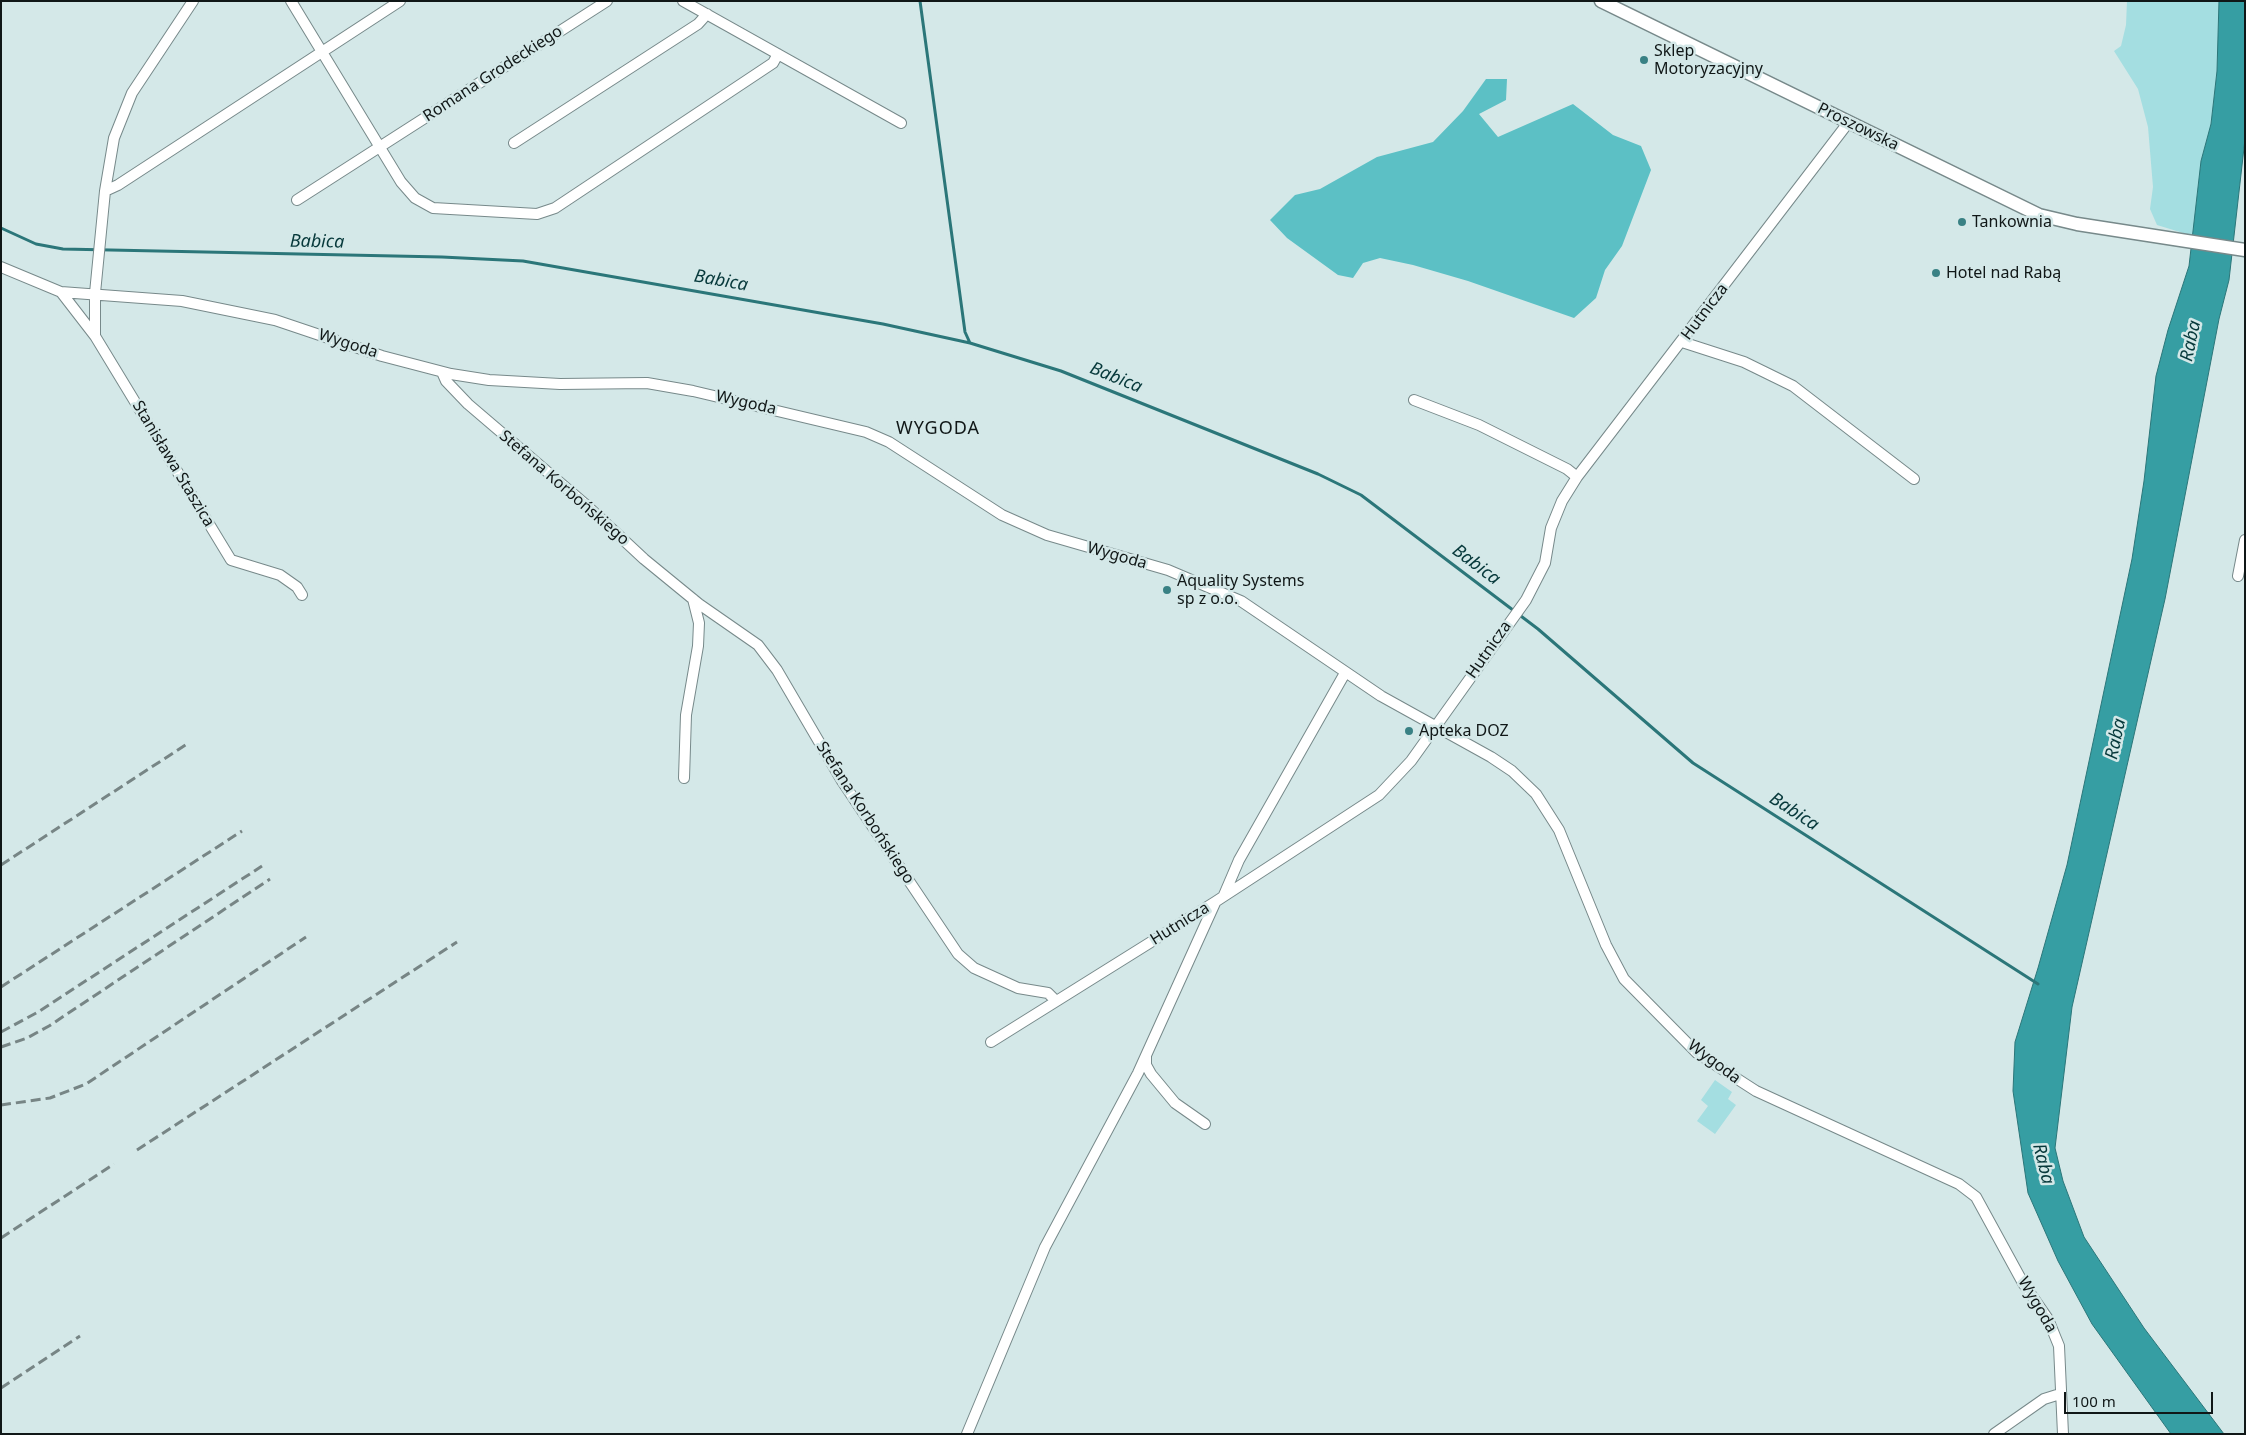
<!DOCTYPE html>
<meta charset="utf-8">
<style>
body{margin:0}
#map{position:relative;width:2246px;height:1435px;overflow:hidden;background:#d4e8e8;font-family:"Noto Sans",sans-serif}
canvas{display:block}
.frame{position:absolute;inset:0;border:2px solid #101717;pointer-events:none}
.scale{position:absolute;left:2064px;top:1392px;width:149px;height:22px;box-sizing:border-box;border:2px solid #101717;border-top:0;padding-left:6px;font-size:15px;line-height:18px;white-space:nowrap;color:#101717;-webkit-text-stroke:4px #d4e8e8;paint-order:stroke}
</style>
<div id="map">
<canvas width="2246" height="1435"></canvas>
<div class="frame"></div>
<div class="scale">100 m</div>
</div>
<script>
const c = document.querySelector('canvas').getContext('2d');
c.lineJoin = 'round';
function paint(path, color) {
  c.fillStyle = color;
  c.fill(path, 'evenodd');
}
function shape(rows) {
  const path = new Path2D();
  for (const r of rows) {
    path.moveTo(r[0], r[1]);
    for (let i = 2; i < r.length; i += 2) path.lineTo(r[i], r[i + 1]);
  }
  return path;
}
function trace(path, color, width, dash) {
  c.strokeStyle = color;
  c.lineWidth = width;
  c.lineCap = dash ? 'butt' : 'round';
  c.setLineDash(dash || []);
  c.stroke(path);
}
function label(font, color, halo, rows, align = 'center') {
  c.font = font + ' "Noto Sans",sans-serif';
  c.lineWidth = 5;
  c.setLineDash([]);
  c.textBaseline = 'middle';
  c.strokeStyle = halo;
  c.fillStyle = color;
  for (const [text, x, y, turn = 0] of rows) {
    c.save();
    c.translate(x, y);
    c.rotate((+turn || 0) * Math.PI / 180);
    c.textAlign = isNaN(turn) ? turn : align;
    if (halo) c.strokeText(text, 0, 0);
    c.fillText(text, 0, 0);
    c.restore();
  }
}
paint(shape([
 [2127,1,2219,1,2217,71,2211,124,2201,161,2193,236,2157,225,2150,209,2153,187,2148,127,2138,89,2114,51,2121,46,2126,25],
 [1715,1080,1732,1092,1728,1099,1736,1105,1715,1134,1697,1121,1708,1106,1701,1100]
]), '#a4dee1');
paint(shape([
 [1486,79,1507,79,1506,100,1479,114,1498,137,1573,104,1613,135,1641,146,1651,170,1622,246,1605,270,1596,298,1574,318,1468,281,1413,265,1380,258,1363,263,1353,278,1338,275,1287,238,1270,220,1295,195,1320,189,1377,157,1433,142,1463,111]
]), '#5cc0c5');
const water = shape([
 [2219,1,2245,1,2245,139,2229,280,2219,319,2165,599,2072,1007,2055,1148,2063,1181,2084,1237,2144,1328,2224,1434,2171,1434,2092,1324,2058,1261,2028,1193,2013,1091,2015,1042,2038,968,2067,865,2132,559,2144,481,2156,376,2168,330,2189,266,2201,161,2211,124,2217,71,2219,1]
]);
paint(water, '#369ea3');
trace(water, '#2b7679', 1);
trace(shape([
 [920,1,965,332,970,343],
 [1,228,36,244,63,249,442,257,523,261,883,324,970,343,1061,371,1318,474,1361,495,1538,629,1693,763,2038,984]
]), '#2b7679', 3);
const minor = shape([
 [193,1,132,93,114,138,105,191,95,293,95,336,231,560,280,575,297,587,302,595],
 [291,1,401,182,415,198,433,208,537,214,555,208,773,63,778,54],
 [683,1,901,123],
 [514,143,698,24,707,14],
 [105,191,118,185,400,1],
 [297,200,607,1],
 [1,267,61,292,182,301,275,320,382,356,451,374,489,380,560,384,647,383,693,391,866,432,889,442,1002,515,1047,535,1168,570,1241,601,1381,696,1491,757,1512,771,1536,794,1559,830,1606,945,1624,979,1697,1053,1756,1091,1959,1184,1976,1197,2023,1283,2048,1319,2059,1346,2063,1434],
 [61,292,95,336],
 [1682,342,1744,362,1793,386,1914,479],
 [442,372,446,381,468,404,585,504,644,559,699,604,758,645,777,670,842,781,958,954,974,968,1018,988,1048,993,1056,1001],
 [1414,400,1479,425,1567,469,1577,477],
 [2238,576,2245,540],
 [684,778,686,715,698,646,699,623,693,599],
 [1224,895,1239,860,1345,673],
 [991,1042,1215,902,1379,795,1411,761,1526,600,1545,563,1551,528,1562,501,1577,477,1848,123],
 [1146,1056,1146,1065,1151,1074,1175,1103,1205,1124],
 [967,1434,1045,1247,1138,1073,1215,903],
 [1994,1434,2044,1399,2060,1394]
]);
const major = shape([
 [1601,1,2039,215,2077,224,2245,250]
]);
trace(minor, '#77898a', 12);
trace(major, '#77898a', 15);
trace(minor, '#fff', 10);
trace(major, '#fff', 12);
trace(shape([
 [1,865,187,744],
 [1,987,242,831],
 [1,1032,38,1012,262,866],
 [1,1047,27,1038,49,1026,270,879],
 [1,1105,50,1098,86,1084,306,937],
 [137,1150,457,942],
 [1,1238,114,1164],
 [1,1388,80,1336]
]), '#778585', 3, [10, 5]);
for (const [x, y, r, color] of [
 [1644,60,5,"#398184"],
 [1962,222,5,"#398184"],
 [1936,273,5,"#398184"],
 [1167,590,5,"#398184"],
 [1409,731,5,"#398184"]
]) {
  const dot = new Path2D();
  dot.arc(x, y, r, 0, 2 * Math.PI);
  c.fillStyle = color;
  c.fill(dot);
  trace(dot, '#d4e8e8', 2);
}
label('16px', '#101717', '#d4e8e8', [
 ["Sklep",1654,51],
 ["Motoryzacyjny",1654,69],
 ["Tankownia",1972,222],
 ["Hotel nad Rabą",1946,273],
 ["Aquality Systems",1177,581],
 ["sp z o.o.",1177,599],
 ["Apteka DOZ",1419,731]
], 'left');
label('16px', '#101717', '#d4e8e8', [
 ["Romana Grodeckiego",493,74,-33],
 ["Proszowska",1858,127,26],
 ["Hutnicza",1705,312,-53],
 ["Wygoda",348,344,18],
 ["Wygoda",746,403,13],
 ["Stanisława Staszica",173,464,59],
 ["Stefana Korbońskiego",564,488,41],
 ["Wygoda",1117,556,16],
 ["Hutnicza",1489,650,-55],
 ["Stefana Korbońskiego",865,813,57],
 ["Hutnicza",1180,924,-32],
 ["Wygoda",1714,1062,37],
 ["Wygoda",2037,1305,60]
]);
label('italic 18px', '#07393b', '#d4e8e8', [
 ["Babica",317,242,1],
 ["Babica",721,281,10],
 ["Raba",2191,341,-78],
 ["Babica",1116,378,22],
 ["Babica",1476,565,37],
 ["Raba",2116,739,-78],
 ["Babica",1794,812,33],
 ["Raba",2043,1164,76]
]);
c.letterSpacing = '1px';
label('18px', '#101717', '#d4e8e8', [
 ["WYGODA",938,429]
]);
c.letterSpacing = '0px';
</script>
